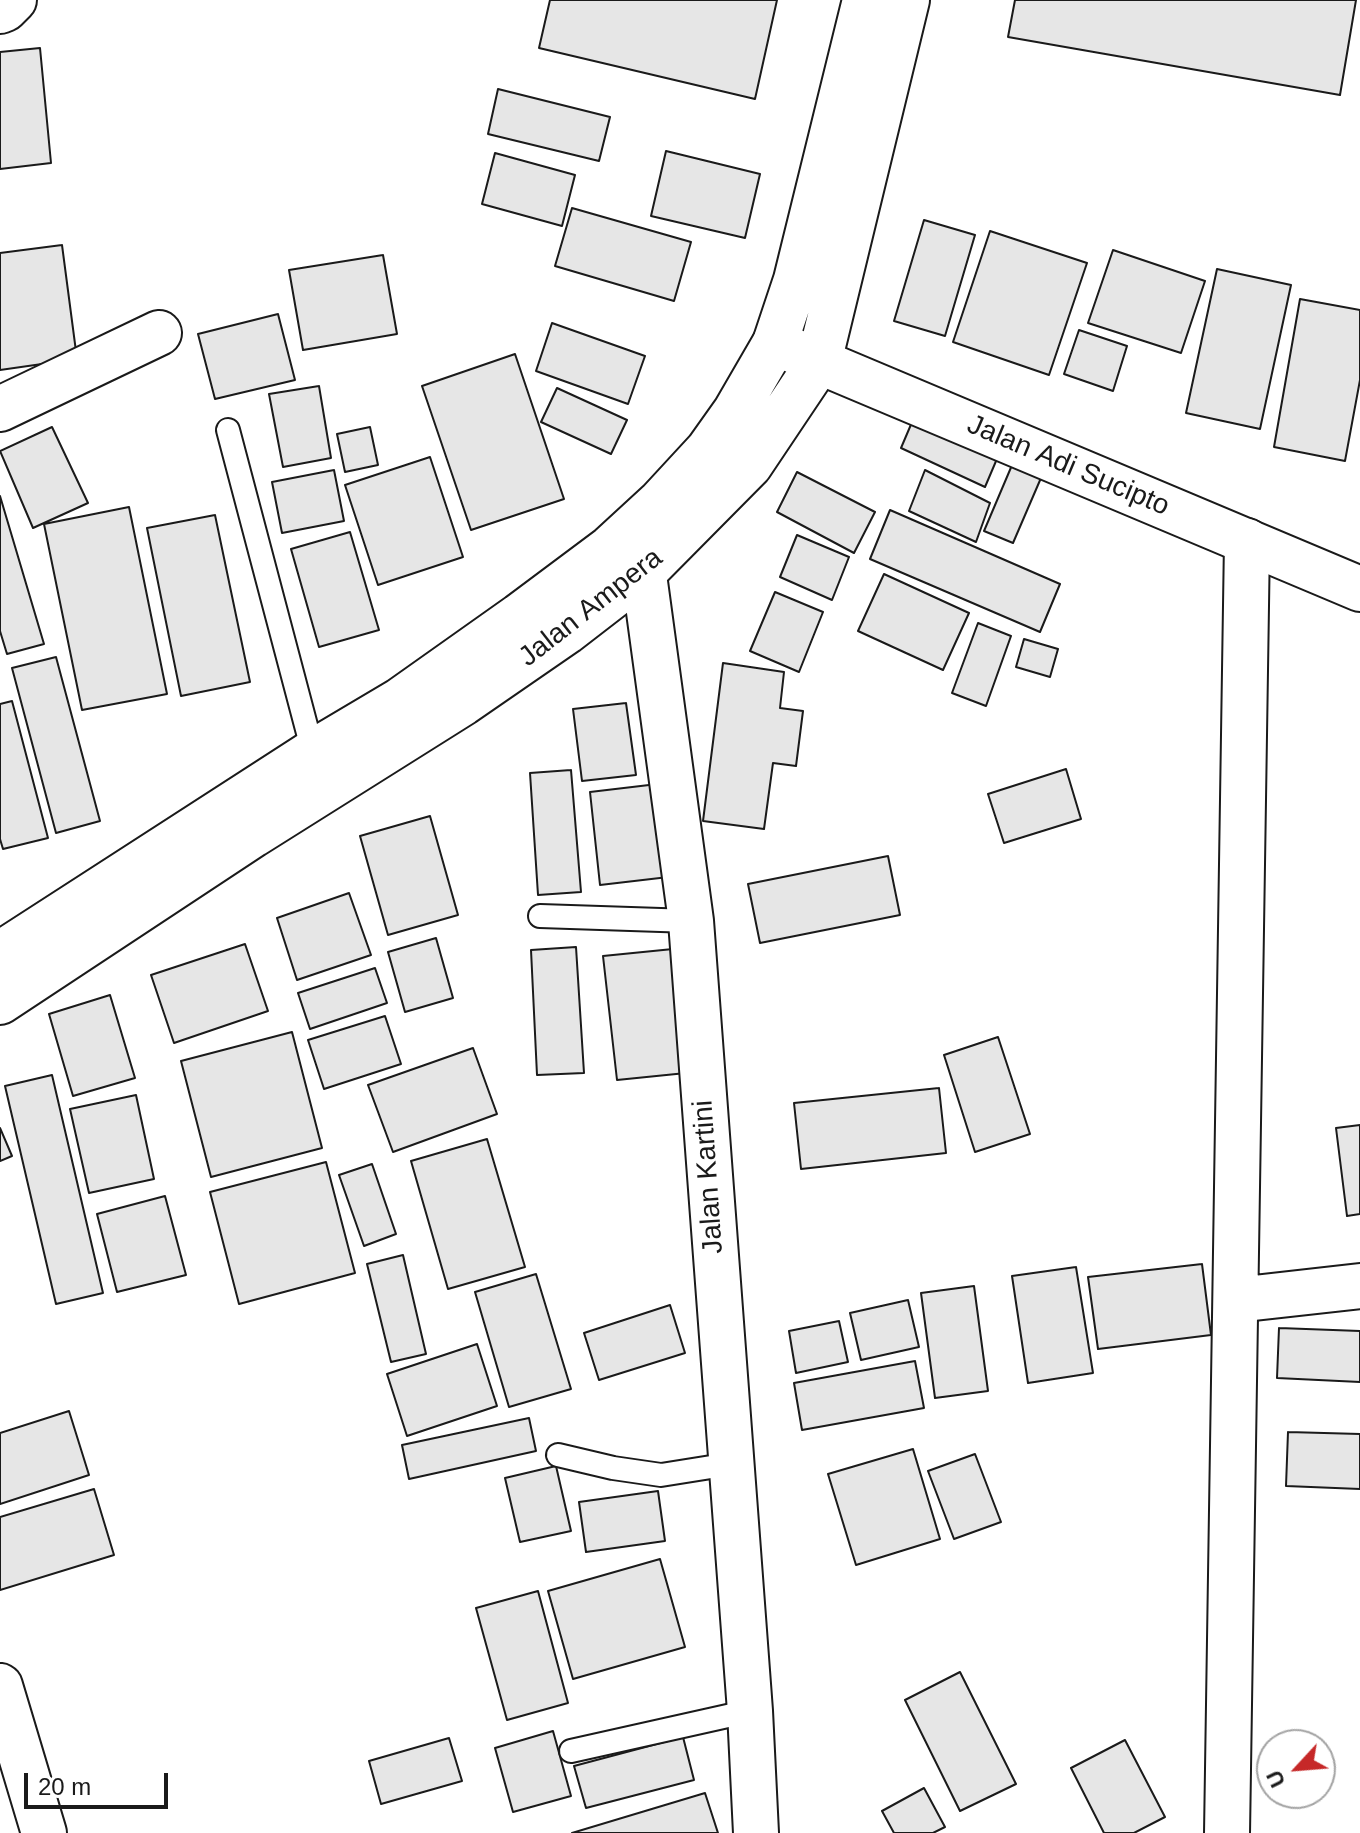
<!DOCTYPE html>
<style>
body{margin:0}
#map{position:relative;width:1360px;height:1833px;overflow:hidden;background:#fff;font-family:Helvetica,sans-serif}
canvas{display:block}
.north{position:absolute;left:1256px;top:1729px;width:80px;height:80px;box-sizing:border-box;background:#fff;border:2px solid #a3a3a3;border-radius:50%;rotate:244deg;font-size:22px;font-weight:700;line-height:32px;text-align:center;color:#1a1a1a}
.north::after{content:'';display:block;margin:auto;width:28px;height:36px;background:#c62828;clip-path:polygon(50% 0,100% 100%,50% 72%,0 100%)}
.scale{position:absolute;left:24px;top:1773px;width:144px;height:36px;box-sizing:border-box;border:4px solid #1a1a1a;border-top:0;padding-left:10px;font-size:24px;line-height:28px;white-space:nowrap;color:#1a1a1a;-webkit-text-stroke:6px #fff;paint-order:stroke}
</style>
<div id="map">
<canvas width="1360" height="1833"></canvas>
<div class="north">U</div>
<div class="scale">20 m</div>
</div>
<script>
const c = document.querySelector('canvas').getContext('2d');
c.lineJoin = 'round';
function paint(path, color) {
  c.fillStyle = color;
  c.fill(path, 'evenodd');
}
function shape(rows) {
  const path = new Path2D();
  for (const r of rows) {
    path.moveTo(r[0], r[1]);
    for (let i = 2; i < r.length; i += 2) path.lineTo(r[i], r[i + 1]);
  }
  return path;
}
function trace(path, color, width, dash) {
  c.strokeStyle = color;
  c.lineWidth = width;
  c.lineCap = dash ? 'butt' : 'round';
  c.setLineDash(dash || []);
  c.stroke(path);
}
function label(font, color, halo, rows, align = 'center') {
  c.font = font + ' Helvetica,sans-serif';
  c.lineWidth = 6;
  c.setLineDash([]);
  c.textBaseline = 'middle';
  c.strokeStyle = halo;
  c.fillStyle = color;
  for (const [text, x, y, turn = 0] of rows) {
    c.save();
    c.translate(x, y);
    c.rotate((+turn || 0) * Math.PI / 180);
    c.textAlign = isNaN(turn) ? turn : align;
    if (halo) c.strokeText(text, 0, 0);
    c.fillText(text, 0, 0);
    c.restore();
  }
}
const building = shape([
 [550,0,777,0,755,99,539,48,550,0],
 [1015,0,1356,0,1340,95,1008,37,1015,0],
 [40,48,51,163,0,169,0,52,40,48],
 [498,89,610,117,599,161,488,134,498,89],
 [666,151,760,174,745,238,651,216,666,151],
 [495,153,575,175,562,226,482,204,495,153],
 [572,208,691,242,674,301,555,266,572,208],
 [924,220,975,235,945,336,894,321,924,220],
 [990,231,1087,263,1049,375,953,342,990,231],
 [62,245,77,359,0,370,0,253,62,245],
 [1113,250,1205,281,1181,353,1088,323,1113,250],
 [383,255,397,334,303,350,289,270,383,255],
 [1217,269,1291,285,1260,429,1186,413,1217,269],
 [1300,299,1360,310,1360,380,1345,461,1274,447,1300,299],
 [278,314,295,380,215,399,198,334,278,314],
 [552,323,645,356,628,404,536,371,552,323],
 [1079,330,1127,346,1113,391,1064,374,1079,330],
 [515,354,564,499,471,530,422,386,515,354],
 [319,386,331,458,283,467,269,394,319,386],
 [557,388,627,420,611,454,541,422,557,388],
 [918,408,1002,447,985,487,901,448,918,408],
 [52,427,88,503,33,528,0,451,52,427],
 [370,427,378,465,345,472,337,434,370,427],
 [1018,451,1047,464,1013,543,984,531,1018,451],
 [430,457,463,557,378,585,345,485,430,457],
 [334,470,344,521,282,533,272,482,334,470],
 [925,470,990,503,976,542,909,511,925,470],
 [797,472,875,512,854,553,777,512,797,472],
 [0,496,44,644,7,654,0,631,0,496],
 [129,507,167,694,82,710,44,524,129,507],
 [890,510,1060,584,1040,632,870,559,890,510],
 [215,515,250,682,181,696,147,528,215,515],
 [350,532,379,630,319,647,291,549,350,532],
 [797,535,849,557,832,600,780,577,797,535],
 [884,574,969,613,943,670,858,631,884,574],
 [775,592,823,612,799,672,750,651,775,592],
 [978,623,1011,636,986,706,952,693,978,623],
 [1024,639,1058,649,1050,677,1016,667,1024,639],
 [56,657,100,821,56,833,12,668,56,657],
 [723,663,784,672,780,708,803,711,796,766,773,763,764,829,703,821,723,663],
 [12,701,48,838,3,849,0,839,0,704,12,701],
 [626,703,636,775,582,781,573,709,626,703],
 [1066,769,1081,819,1004,843,988,794,1066,769],
 [571,770,581,892,538,895,530,773,571,770],
 [666,783,677,876,600,885,590,792,666,783],
 [430,816,458,915,388,935,360,836,430,816],
 [888,856,900,915,760,943,748,884,888,856],
 [349,893,371,955,297,980,277,918,349,893],
 [436,938,453,998,405,1012,388,952,436,938],
 [245,944,268,1011,174,1043,151,975,245,944],
 [576,947,584,1073,537,1075,531,950,576,947],
 [673,949,686,1073,617,1080,603,956,673,949],
 [375,968,387,1003,310,1029,298,993,375,968],
 [110,995,135,1078,73,1096,49,1014,110,995],
 [385,1016,401,1064,324,1089,308,1040,385,1016],
 [292,1032,322,1148,211,1177,181,1061,292,1032],
 [998,1037,1030,1134,975,1152,944,1055,998,1037],
 [473,1048,497,1114,393,1152,368,1085,473,1048],
 [52,1075,103,1293,56,1304,5,1086,52,1075],
 [939,1088,946,1153,801,1169,794,1103,939,1088],
 [136,1095,154,1179,89,1193,70,1109,136,1095],
 [1360,1125,1360,1214,1347,1216,1336,1128,1360,1125],
 [0,1128,12,1156,0,1161,0,1128],
 [487,1139,525,1267,448,1289,411,1161,487,1139],
 [326,1162,355,1273,239,1304,210,1192,326,1162],
 [372,1164,396,1234,364,1246,339,1175,372,1164],
 [165,1196,186,1275,117,1292,97,1214,165,1196],
 [403,1255,426,1354,391,1362,367,1264,403,1255],
 [1202,1264,1211,1335,1098,1349,1088,1277,1202,1264],
 [1076,1267,1093,1373,1028,1383,1012,1276,1076,1267],
 [536,1274,571,1389,509,1407,475,1292,536,1274],
 [974,1286,988,1391,935,1398,921,1293,974,1286],
 [908,1300,919,1347,861,1360,850,1313,908,1300],
 [670,1305,685,1353,599,1380,584,1333,670,1305],
 [839,1321,848,1362,796,1373,789,1331,839,1321],
 [1279,1328,1360,1331,1360,1382,1277,1378,1279,1328],
 [477,1344,497,1406,407,1436,387,1374,477,1344],
 [915,1361,924,1408,802,1430,794,1383,915,1361],
 [69,1411,89,1475,0,1504,0,1433,69,1411],
 [529,1418,536,1451,409,1479,402,1445,529,1418],
 [1288,1432,1360,1434,1360,1489,1286,1486,1288,1432],
 [913,1449,940,1539,856,1565,828,1474,913,1449],
 [975,1454,1001,1522,954,1539,928,1471,975,1454],
 [556,1466,571,1531,520,1542,505,1478,556,1466],
 [94,1489,114,1555,0,1590,0,1517,94,1489],
 [658,1491,665,1541,586,1552,579,1502,658,1491],
 [660,1559,685,1647,573,1679,548,1591,660,1559],
 [538,1591,568,1703,507,1720,476,1608,538,1591],
 [960,1672,1016,1784,960,1811,905,1700,960,1672],
 [553,1731,571,1796,513,1812,495,1748,553,1731],
 [683,1737,694,1780,586,1808,574,1766,683,1737],
 [449,1738,462,1781,381,1804,369,1761,449,1738],
 [1125,1740,1165,1817,1134,1833,1104,1833,1071,1768,1125,1740],
 [924,1788,945,1827,933,1833,894,1833,882,1811,924,1788],
 [705,1793,718,1833,572,1833,705,1793]
]);
paint(building, '#e6e6e6');
trace(building, '#1a1a1a', 2);
const service = shape([
 [228,430,313,752],
 [540,916,691,921],
 [558,1455,613,1468,661,1475,730,1464],
 [571,1751,750,1711]
]);
const minor = shape([
 [0,11,5,9,14,0],
 [0,409,159,333],
 [639,538,691,921,750,1711,756,1833],
 [1236,1300,1360,1286],
 [0,1686,44,1833],
 [1227,1833,1247,541]
]);
const tertiary = shape([
 [775,343,1360,589]
]);
const primary = shape([
 [0,954,313,752,399,701,519,616,610,548,660,502,708,450,735,412,775,343,796,280,865,0],
 [0,1002,253,835,463,703,566,632,645,571,750,465,819,362,907,0]
]);
trace(service, '#1a1a1a', 26);
trace(minor, '#1a1a1a', 48);
trace(tertiary, '#1a1a1a', 48);
trace(primary, '#1a1a1a', 48);
trace(service, '#fff', 22);
trace(minor, '#fff', 44);
trace(tertiary, '#fff', 44);
trace(primary, '#fff', 44);
label('28px', '#1a1a1a', '#fff', [
 ["Jalan Adi Sucipto",1068,466,23],
 ["Jalan Ampera",591,608,-38],
 ["Jalan Kartini",709,1177,-94]
]);
</script>
